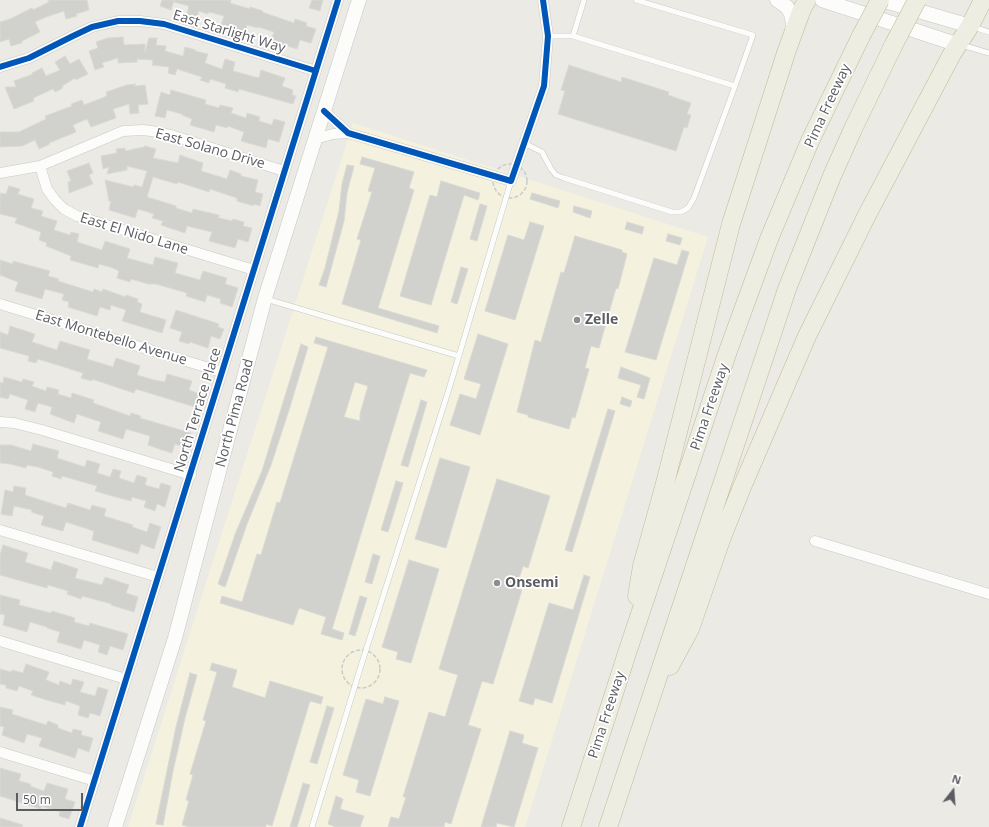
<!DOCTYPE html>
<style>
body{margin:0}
#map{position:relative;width:989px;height:827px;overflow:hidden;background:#ebeae5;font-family:"Open Sans",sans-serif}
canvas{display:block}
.north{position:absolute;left:933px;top:771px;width:40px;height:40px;-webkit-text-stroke:3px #fff;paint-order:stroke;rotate:17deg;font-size:11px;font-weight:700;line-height:16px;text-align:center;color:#5b5d63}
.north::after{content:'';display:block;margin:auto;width:14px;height:18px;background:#5b5d63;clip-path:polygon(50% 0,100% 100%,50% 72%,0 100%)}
.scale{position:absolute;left:16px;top:793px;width:67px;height:18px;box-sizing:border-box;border:2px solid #5b5d63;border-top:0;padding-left:5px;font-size:12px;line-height:14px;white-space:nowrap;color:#5b5d63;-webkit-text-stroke:3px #fff;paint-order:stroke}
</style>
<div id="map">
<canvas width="989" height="827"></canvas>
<div class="north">N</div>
<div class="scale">50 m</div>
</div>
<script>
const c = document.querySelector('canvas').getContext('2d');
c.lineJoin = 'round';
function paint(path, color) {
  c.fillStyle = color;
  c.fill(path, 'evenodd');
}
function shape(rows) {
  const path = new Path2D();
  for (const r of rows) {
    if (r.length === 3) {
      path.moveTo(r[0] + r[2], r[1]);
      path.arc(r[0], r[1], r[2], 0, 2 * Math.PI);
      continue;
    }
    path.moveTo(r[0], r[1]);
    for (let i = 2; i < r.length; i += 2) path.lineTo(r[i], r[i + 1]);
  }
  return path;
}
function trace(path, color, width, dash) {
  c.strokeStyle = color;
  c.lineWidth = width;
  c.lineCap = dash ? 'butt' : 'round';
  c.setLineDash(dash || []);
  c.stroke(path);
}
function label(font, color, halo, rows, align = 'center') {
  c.font = font + ' "Open Sans",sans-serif';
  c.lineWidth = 3.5;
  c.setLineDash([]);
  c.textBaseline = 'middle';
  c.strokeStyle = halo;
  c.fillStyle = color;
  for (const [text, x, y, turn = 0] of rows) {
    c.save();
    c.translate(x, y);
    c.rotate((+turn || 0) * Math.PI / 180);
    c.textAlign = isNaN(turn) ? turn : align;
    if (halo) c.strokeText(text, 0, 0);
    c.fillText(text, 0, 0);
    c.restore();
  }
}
paint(shape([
 [353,123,708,237,525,827,128,827]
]), '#f4f2de');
const building = shape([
 [48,0,87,0,89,10,76,14,77,16,66,19,64,11,46,17,35,22,40,32,22,41,22,43,11,46,9,39,0,42,0,22,10,19,32,8,33,10,49,2,48,0],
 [162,0,174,0,171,10,160,6,162,0],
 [175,0,231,0,230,3,250,9,250,7,263,11,262,12,294,23,295,19,307,23,306,26,316,29,311,43,300,40,297,49,271,41,274,32,258,27,258,28,247,25,245,32,221,25,224,16,209,12,208,14,199,11,197,18,187,14,189,6,174,2,175,0],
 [312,0,323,0,320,11,309,8,312,0],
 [123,37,124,45,145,44,145,52,149,38,157,38,156,45,166,46,165,51,183,56,185,47,196,50,195,51,208,54,205,63,222,69,225,59,235,62,233,71,259,78,261,70,285,78,282,86,293,90,292,95,296,96,293,104,239,89,238,92,225,88,226,84,210,79,209,83,200,80,202,77,177,69,175,75,168,73,169,67,152,65,153,60,137,59,137,62,118,63,118,58,102,63,104,67,95,70,89,51,98,48,96,42,108,38,123,37],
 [65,56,70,64,79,59,88,74,76,80,75,78,62,86,63,88,55,92,53,89,33,98,34,101,14,109,5,87,16,87,14,81,33,74,32,73,42,68,46,76,60,70,55,62,65,56],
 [569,65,621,82,622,77,669,92,668,95,691,103,687,114,691,115,687,128,684,127,676,151,558,114,565,91,561,90,569,65],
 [135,84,135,86,145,85,148,104,138,105,139,113,130,114,129,104,113,109,116,118,91,127,87,119,73,125,76,132,49,143,50,144,39,149,35,140,22,146,0,147,0,132,19,132,46,119,45,116,72,106,71,104,82,100,84,105,107,96,106,92,127,85,135,84],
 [171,90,206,100,205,104,219,108,220,105,233,108,231,113,246,118,247,113,260,117,259,121,272,125,274,119,285,122,279,142,268,139,266,148,241,141,244,132,228,126,227,128,216,125,214,132,190,125,192,119,182,115,182,114,167,110,165,118,155,116,161,92,170,95,171,90],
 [145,146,156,149,153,158,178,163,180,155,203,163,201,171,227,179,230,170,241,174,241,176,258,180,255,192,263,194,260,206,254,204,254,206,237,201,237,198,210,189,209,192,178,182,177,184,153,177,147,197,176,206,176,208,192,213,193,209,219,215,219,218,232,221,233,219,244,222,243,226,252,228,248,242,238,239,235,248,209,241,212,232,187,226,185,233,161,225,163,221,152,218,154,214,138,209,135,218,109,210,111,201,109,201,105,180,133,187,134,185,142,187,147,171,127,166,127,170,107,174,109,167,103,169,101,156,117,153,116,149,125,148,125,151,144,147,145,146],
 [362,157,414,172,409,188,414,190,378,308,439,326,437,333,342,304,361,240,357,239,372,192,368,191,375,168,360,164,362,157],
 [89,163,93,173,89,175,93,184,69,193,68,182,71,181,67,171,89,163],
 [347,165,354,166,347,193,344,221,326,287,319,285,325,268,339,211,342,184,347,165],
 [441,181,480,193,478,200,464,195,431,305,400,296,430,195,437,197,441,181],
 [9,186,20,189,18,194,34,199,31,208,43,211,41,216,57,221,54,230,70,235,71,232,79,234,77,242,102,250,105,241,130,249,127,258,153,265,155,257,178,263,175,273,200,280,203,271,227,278,225,284,238,288,232,307,220,303,221,299,207,295,205,302,186,296,187,293,156,284,148,284,131,279,130,282,117,278,119,271,113,268,99,264,98,268,70,260,71,256,46,246,47,243,39,240,41,232,15,223,17,218,0,214,0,193,6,194,9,186],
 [532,193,560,201,558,208,530,199,532,193],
 [480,204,487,206,477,241,470,239,480,204],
 [574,206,592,211,590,218,573,212,574,206],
 [530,222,544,226,515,320,485,311,508,235,524,240,530,222],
 [627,222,644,227,642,234,625,229,627,222],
 [668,234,682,238,680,245,666,241,668,234],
 [575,236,622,250,622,252,627,254,618,289,616,288,599,348,591,346,585,368,589,369,575,418,572,417,569,429,528,417,528,415,517,412,535,340,541,342,561,272,564,273,575,236],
 [682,250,689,252,656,360,625,352,654,258,677,265,682,250],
 [0,260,13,264,13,261,50,271,48,276,59,279,58,281,93,292,94,289,102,292,103,289,126,297,126,295,138,299,137,302,142,304,140,312,166,320,162,333,122,321,126,310,111,305,110,310,100,307,97,316,68,307,69,302,62,300,64,294,45,289,42,299,15,291,18,282,0,275,0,260],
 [461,267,468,269,457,304,451,302,461,267],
 [176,310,219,324,218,327,224,329,220,339,211,336,208,348,190,342,189,344,179,341,182,332,170,328,176,310],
 [10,326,35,334,32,342,57,350,60,341,90,350,87,359,113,367,116,358,140,366,137,375,154,380,165,382,167,374,192,381,189,390,200,394,195,407,136,389,134,393,92,379,92,381,81,378,83,373,38,359,36,363,28,361,29,356,0,348,0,332,8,335,10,326],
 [478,334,508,344,480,435,450,425,460,394,476,399,481,384,464,379,478,334],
 [316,337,427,370,424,377,410,373,332,629,344,633,342,640,321,634,326,617,299,608,293,625,220,603,222,596,242,602,257,554,261,555,277,502,280,503,328,347,314,343,316,337],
 [355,382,368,386,360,414,360,421,344,417,355,382],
 [301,344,308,347,289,410,271,465,247,524,225,587,218,584,236,532,262,471,301,344],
 [621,367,650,378,644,399,637,397,641,385,618,378,621,367],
 [4,377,22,382,23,379,34,382,32,386,46,391,47,387,59,390,58,394,71,398,72,393,94,400,93,403,116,411,130,416,131,413,141,416,140,418,191,433,186,448,175,444,172,453,162,450,148,445,150,436,126,429,123,439,98,431,101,422,77,414,74,423,50,414,52,407,38,403,35,412,25,409,28,400,10,394,8,399,0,397,0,382,3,383,4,377],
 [622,397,632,401,630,407,620,404,622,397],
 [421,400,427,402,408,467,401,465,421,400],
 [608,409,615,411,572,552,565,550,608,409],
 [33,444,59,451,57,458,85,467,87,460,100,464,97,473,110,477,113,469,121,471,119,478,134,483,137,475,147,478,145,485,159,489,161,483,171,486,165,507,157,504,155,511,144,507,146,501,132,497,131,501,105,494,95,491,97,486,62,476,61,479,52,476,53,472,38,467,27,465,26,468,10,464,0,463,0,445,11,445,31,451,33,444],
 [440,458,470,467,446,548,415,539,440,458],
 [497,479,550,496,528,568,523,566,516,588,522,590,493,684,482,681,468,725,481,729,451,824,445,822,444,827,388,827,391,817,399,819,406,797,403,797,429,712,445,717,458,675,439,669,497,479],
 [396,481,403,483,388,532,381,530,396,481],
 [14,486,26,488,25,495,66,508,68,503,90,510,92,505,106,509,104,516,133,525,132,527,147,532,150,523,161,527,154,549,141,544,138,554,92,540,94,531,66,522,63,531,41,525,44,516,31,512,32,510,14,506,12,516,1,514,5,490,13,492,14,486],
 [3,545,28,553,25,562,51,570,54,561,78,569,75,578,102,585,105,577,129,585,126,593,138,597,134,612,111,605,112,604,82,596,81,599,67,594,68,591,48,585,47,588,0,575,0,555,3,545],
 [373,554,380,556,372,584,365,582,373,554],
 [409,560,439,569,411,663,396,659,398,652,382,647,409,560],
 [584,575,590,577,552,703,535,698,533,705,519,701,549,603,573,610,584,575],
 [0,595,20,600,19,605,51,613,52,611,75,618,74,622,89,626,90,623,128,634,123,650,110,646,107,655,98,652,100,645,84,640,81,649,57,642,60,632,47,628,47,627,30,622,27,632,3,625,5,615,0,614,0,595],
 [360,596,367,598,355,636,349,634,360,596],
 [212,663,237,670,232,687,265,698,270,681,323,697,321,704,310,701,272,826,266,824,266,827,189,827,182,825,189,801,186,800,193,775,190,774,206,721,203,720,217,672,210,670,212,663],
 [26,664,49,672,46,680,59,685,60,681,71,685,73,679,84,682,80,692,95,696,98,687,108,690,100,716,90,713,88,718,78,715,80,706,66,701,65,705,50,701,31,695,33,691,19,686,17,691,6,688,6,685,0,684,0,669,11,672,12,670,23,673,26,664],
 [190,673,197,675,185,718,173,771,163,825,156,824,176,727,190,673],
 [385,697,399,701,370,796,356,792,359,780,343,775,366,699,383,704,385,697],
 [327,706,334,708,317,764,310,762,327,706],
 [0,707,13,710,12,714,46,725,48,721,58,725,58,728,72,733,73,729,82,731,81,735,93,738,89,752,78,748,75,758,39,746,42,738,27,734,24,743,2,735,4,727,0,726,0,707],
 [510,731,524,735,522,743,538,748,514,827,497,823,496,827,481,827,510,731],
 [0,768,21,774,19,781,31,784,30,786,44,791,47,783,68,789,65,799,75,802,69,819,59,816,60,812,41,806,41,809,0,796,0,768],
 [303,783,310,785,297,827,290,827,303,783],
 [336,796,343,799,340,809,364,816,360,827,336,827,328,824,336,796],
 [0,818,23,825,22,827,0,827,0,818]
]);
paint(building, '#d1d1ce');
trace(building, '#dad9d4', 1);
const service = shape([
 [973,27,989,32],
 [548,36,573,36,735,86,753,35,636,0],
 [573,36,584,0],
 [962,45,989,53],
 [524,143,542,152,551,169,556,175,564,178,672,212,681,212,688,208,694,198,735,86],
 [266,299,459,356],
 [312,827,360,669,449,389,511,181]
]);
const minor = shape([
 [0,67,29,58,73,36,92,27,118,21,140,21,164,24,316,71],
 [324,111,348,133,511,181,544,86,548,36,543,0],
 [315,139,333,134,348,133],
 [40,166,47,189,55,200,64,209,77,216,254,270],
 [0,173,40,166,123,131,143,130,158,132,171,135,284,171],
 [0,304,222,372],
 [0,422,14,423,42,430,191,475],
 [0,530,158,577],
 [815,541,989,594],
 [0,641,126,679],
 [0,752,95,781],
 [80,827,338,0]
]);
const secondary = shape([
 [777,0,787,7,791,14,793,24,792,33],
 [822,0,959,45],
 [881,0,970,26],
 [115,827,175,638,265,298,359,0]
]);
const motorway = shape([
 [637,596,642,566,663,491,731,224,787,50,802,9,807,0],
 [670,666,690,629,722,537,742,487,807,336,868,213,952,54,970,26,983,0],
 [571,827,628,650,728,351,769,239,810,141,861,36],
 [608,827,787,289,832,176,853,129,893,46]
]);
trace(service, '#c8c8c7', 6);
trace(minor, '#c8c8c7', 11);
trace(secondary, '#c8c7c6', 15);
trace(motorway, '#c0ba95', 19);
trace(shape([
 [510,181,17],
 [361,669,19]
]), '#c8ccca', 1.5, [4, 2]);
trace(service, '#fcfcfb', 5);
trace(minor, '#fcfcfb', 10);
trace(secondary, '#fcfcfb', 14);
trace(motorway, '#eeede1', 18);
const motorwayBridge = shape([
 [861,36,880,0],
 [893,46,917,0]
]);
trace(motorwayBridge, '#c0ba95', 19, []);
trace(motorwayBridge, '#eeede1', 18);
trace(shape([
 [0,67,29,58,73,36,92,27,118,21,140,21,164,24,316,71],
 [324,111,348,133,511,181,544,86,548,36,543,0],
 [80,827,338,0]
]), '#0057b8', 6);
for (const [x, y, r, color] of [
 [577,320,4,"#8d8e90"],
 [497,583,4,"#8d8e90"]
]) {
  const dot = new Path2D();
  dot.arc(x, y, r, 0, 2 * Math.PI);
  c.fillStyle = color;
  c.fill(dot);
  trace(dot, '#fff', 1.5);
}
label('14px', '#5b5d63', '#fff', [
 ["East Starlight Way",229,32,17],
 ["Pima Freeway",828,106,-65],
 ["East Solano Drive",210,149,16],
 ["East El Nido Lane",134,234,17],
 ["East Montebello Avenue",111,338,17],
 ["Pima Freeway",710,407,-71],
 ["North Terrace Place",198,410,-73],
 ["North Pima Road",235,413,-75],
 ["Pima Freeway",607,715,-72]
]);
label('bold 14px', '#5b5d63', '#fff', [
 ["Zelle",585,320],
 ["Onsemi",505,583]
], 'left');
</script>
